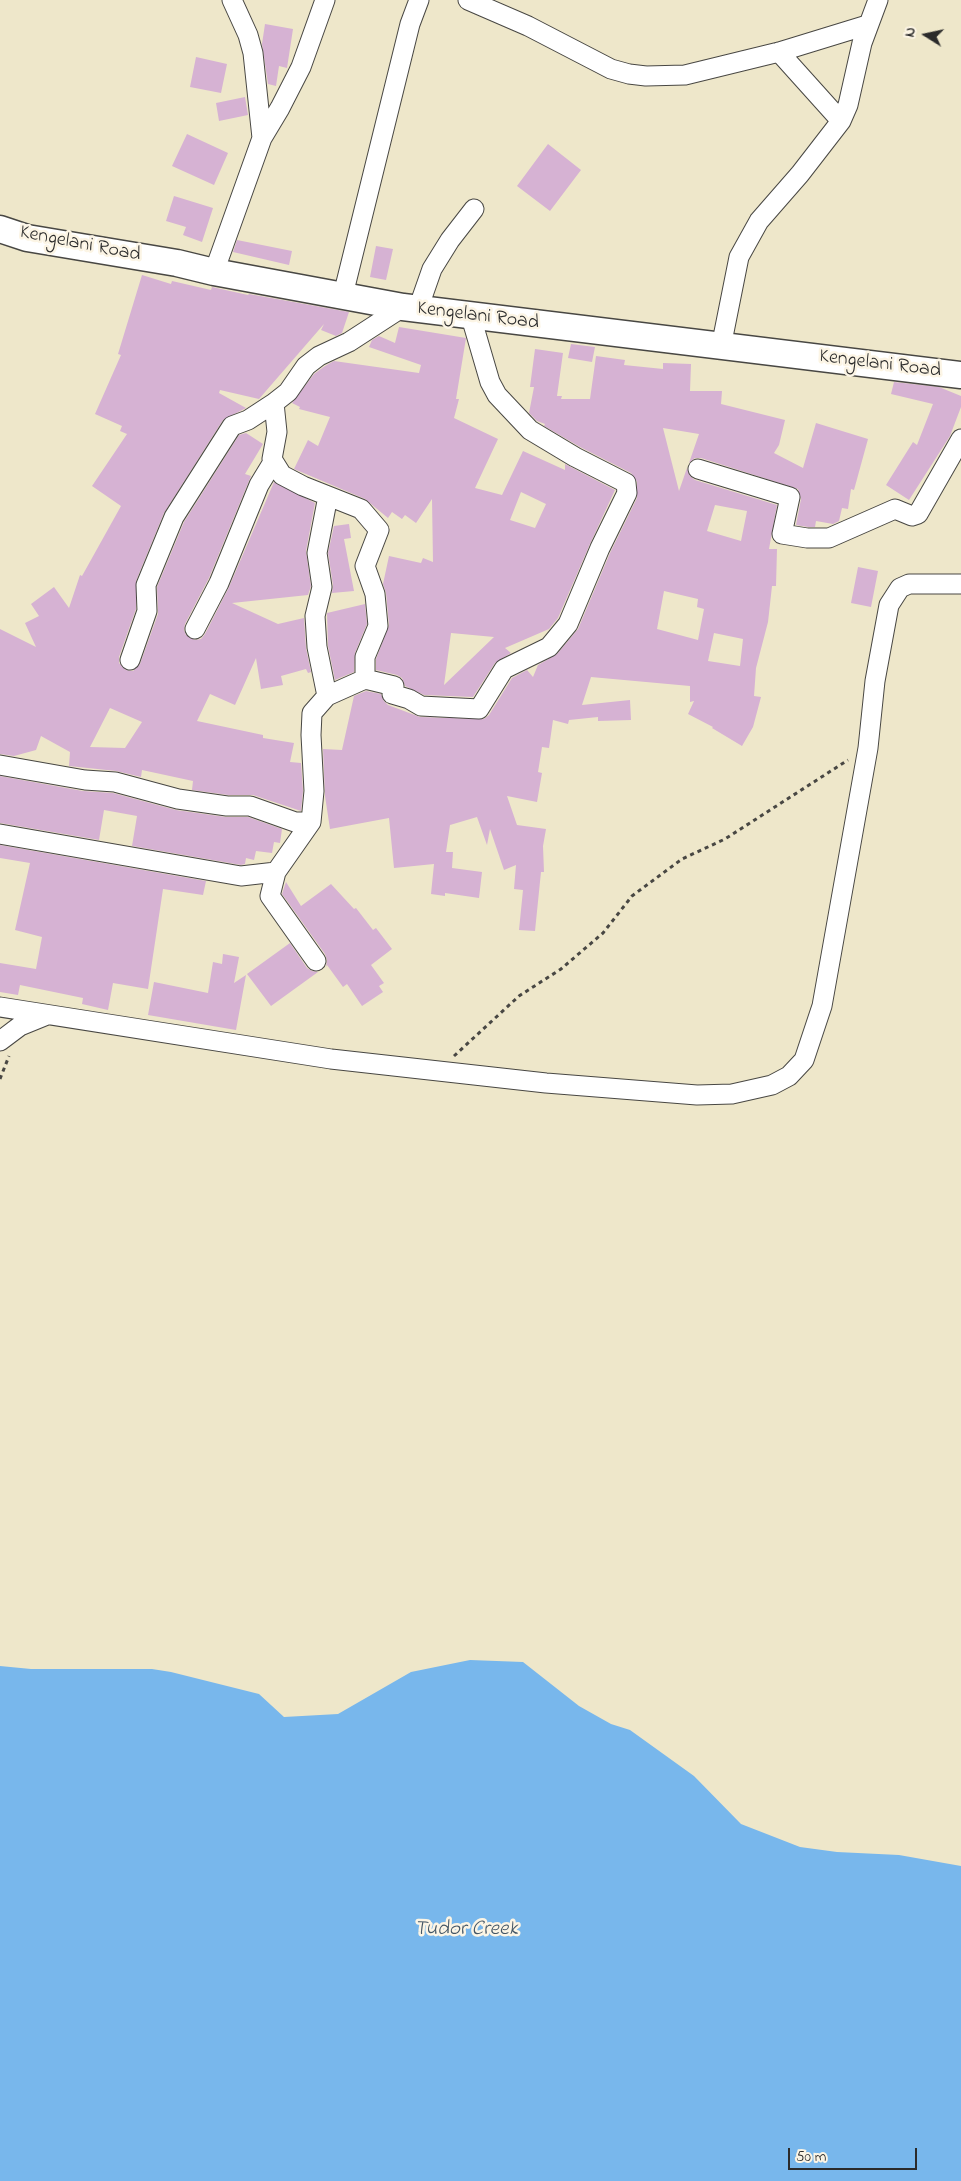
<!DOCTYPE html>
<style>
body{margin:0}
#map{position:relative;width:961px;height:2181px;overflow:hidden;background:#eee7ca;font-family:"Indie Flower",sans-serif}
canvas{display:block}
.north{position:absolute;left:901px;top:10px;width:50px;height:50px;-webkit-text-stroke:4px #fcf5e5;paint-order:stroke;rotate:280deg;font-size:14px;font-weight:700;line-height:20px;text-align:center;color:#2b2b2b}
.north::after{content:'';display:block;margin:auto;width:18px;height:22px;background:#2b2b2b;clip-path:polygon(50% 0,100% 100%,50% 72%,0 100%)}
.scale{position:absolute;left:788px;top:2148px;width:129px;height:22px;box-sizing:border-box;border:2px solid #2b2b2b;border-top:0;padding-left:6px;font-size:15px;line-height:18px;white-space:nowrap;color:#2b2b2b;-webkit-text-stroke:4px #fcf5e5;paint-order:stroke}
</style>
<div id="map">
<canvas width="961" height="2181"></canvas>
<div class="north">N</div>
<div class="scale">50 m</div>
</div>
<script>
const c = document.querySelector('canvas').getContext('2d');
c.lineJoin = 'round';
function paint(path, color) {
  c.fillStyle = color;
  c.fill(path, 'evenodd');
}
function shape(rows) {
  const path = new Path2D();
  for (const r of rows) {
    path.moveTo(r[0], r[1]);
    for (let i = 2; i < r.length; i += 2) path.lineTo(r[i], r[i + 1]);
  }
  return path;
}
function trace(path, color, width, dash) {
  c.strokeStyle = color;
  c.lineWidth = width;
  c.lineCap = dash ? 'butt' : 'round';
  c.setLineDash(dash || []);
  c.stroke(path);
}
function label(font, color, halo, rows, align = 'center') {
  c.font = font + ' "Indie Flower",sans-serif';
  c.lineWidth = 5;
  c.setLineDash([]);
  c.textBaseline = 'middle';
  c.strokeStyle = halo;
  c.fillStyle = color;
  for (const [text, x, y, turn = 0] of rows) {
    c.save();
    c.translate(x, y);
    c.rotate((+turn || 0) * Math.PI / 180);
    c.textAlign = isNaN(turn) ? turn : align;
    if (halo) c.strokeText(text, 0, 0);
    c.fillText(text, 0, 0);
    c.restore();
  }
}
paint(shape([
 [470,1660,523,1662,579,1706,611,1724,630,1730,694,1776,741,1824,800,1847,837,1852,899,1855,961,1866,961,2181,0,2181,0,1666,31,1669,152,1669,171,1672,259,1694,284,1717,338,1714,411,1672]
]), '#78b7ec');
paint(shape([
 [265,24,293,29,287,68,279,66,276,86,268,84,262,44],
 [196,57,227,64,221,93,190,87],
 [245,97,248,115,219,121,216,103],
 [187,134,228,153,214,185,172,166],
 [548,144,581,170,550,211,517,186],
 [174,196,213,208,202,242,183,235,186,227,166,221],
 [237,240,292,251,289,265,233,252],
 [376,246,393,249,386,280,370,277],
 [142,275,171,284,172,281,211,290,212,287,248,295,249,294,349,312,342,333,336,336,321,330,324,324,259,399,220,390,219,393,246,408,223,420,164,513,136,581,136,609,119,657,119,663,126,670,133,671,140,664,158,614,157,587,184,522,239,435,246,433,263,444,245,474,251,476,209,578,185,624,184,630,186,635,195,640,201,639,205,634,229,587,274,482,315,503,306,551,311,586,308,595,232,603,278,624,304,618,306,648,311,672,308,673,306,669,281,676,283,685,261,689,256,658,235,705,210,694,197,721,263,735,263,738,294,743,290,762,301,763,303,791,301,811,253,795,228,795,192,790,193,781,142,770,141,777,116,771,69,766,70,752,41,736,36,750,14,756,0,754,0,629,36,647,25,623,39,616,31,604,54,587,69,608,80,575,82,576,121,506,92,486,127,434,120,431,122,426,95,414,121,355,118,354],
 [110,708,142,722,125,748,90,747],
 [399,327,466,338,456,399,459,399,454,418,498,439,475,488,502,495,523,451,565,470,565,464,615,490,590,544,558,618,549,629,505,648,511,653,495,663,473,697,424,695,405,686,402,678,397,675,376,670,376,659,389,625,386,593,383,584,389,556,421,563,423,558,433,562,432,499,416,523,405,515,402,519,392,512,388,518,365,499,294,469,308,440,318,446,330,417,299,409,300,407,292,403,314,374,325,366,334,361,419,373,421,365,369,347,372,340,379,336,395,343],
 [521,492,546,504,535,528,510,520],
 [451,633,494,637,444,685],
 [571,344,595,347,592,362,568,358],
 [535,349,563,353,557,396,562,396,561,399,590,399,596,356,625,360,624,365,663,369,663,363,691,364,690,391,722,391,721,404,785,420,779,445,774,453,803,468,816,423,868,439,854,490,851,489,848,509,842,508,839,521,833,524,816,521,815,527,808,527,796,525,801,499,798,489,701,458,695,458,689,463,699,434,663,428,679,491,687,468,690,476,695,480,777,505,769,549,777,549,776,586,772,586,768,622,756,668,754,696,761,697,753,727,742,746,712,728,713,727,688,714,694,701,690,702,690,686,591,677,582,705,630,700,631,720,598,721,598,717,569,720,568,724,553,720,549,748,542,747,538,772,542,773,537,802,507,796,517,825,546,829,543,846,544,872,541,872,535,931,519,930,523,890,514,889,516,865,504,870,490,829,487,845,477,817,450,825,446,852,453,852,452,868,482,872,479,898,445,893,445,896,431,894,434,864,394,868,389,818,330,829,325,796,323,749,342,750,354,696,366,691,381,694,384,701,388,705,420,717,484,719,489,715,512,678,527,670,533,677,538,665,557,654,578,629,610,553,637,498,637,482,631,473,580,447,544,426,545,424,537,421,529,413,534,387,530,387],
 [715,505,747,511,741,541,707,531],
 [664,591,698,599,697,607,704,609,698,640,657,629],
 [714,633,743,639,740,666,708,661],
 [894,382,939,387,961,396,961,407,950,436,909,500,886,485,913,442,917,445,933,404,891,394],
 [349,524,351,538,344,539,354,591,332,593,333,585,328,553,334,526],
 [858,567,878,571,871,607,851,603],
 [365,604,367,624,355,653,354,672,335,680,328,646,327,613],
 [0,776,83,791,113,793,176,810,226,817,248,817,282,829,280,843,274,842,272,853,256,851,254,860,246,858,245,864,241,865,132,846,137,816,104,810,99,840,0,823],
 [0,845,206,881,203,895,163,889,148,989,113,983,108,1010,82,1004,83,998,20,985,18,995,0,992,0,963,36,969,42,937,15,930,30,863,0,858],
 [286,882,301,906,331,884,354,909,356,908,373,930,376,928,392,949,371,965,384,983,379,986,383,992,362,1006,347,984,343,987,327,965,326,967,327,960,325,954,282,894],
 [290,943,307,968,312,971,318,972,271,1006,247,974],
 [223,954,239,957,234,983,246,975,236,1030,148,1015,154,982,208,993,213,962,222,964]
]), '#d6b2d3');
const minor = shape([
 [232,0,248,35,253,53,262,138],
 [468,0,528,26,611,69,629,74,646,76,685,75,779,52,867,25],
 [779,52,841,121],
 [214,272,262,138,280,108,301,67,325,0],
 [343,295,410,24,419,0],
 [418,309,432,269,450,240,474,209],
 [721,347,739,257,759,221,800,174,841,121,848,105,862,43,878,0],
 [698,469,790,497,782,534,807,538,829,538,895,509,912,516,918,514,961,439],
 [195,629,219,583,259,485,273,462],
 [130,660,147,611,146,585,174,517,232,426,248,420,274,403],
 [365,679,394,686,392,694,409,699,421,706,479,709,504,669,549,647,568,624,600,548,627,493,626,483,575,457,530,430,497,395,490,382,471,317],
 [327,696,317,647,315,616,322,587,317,553,328,496],
 [0,765,85,780,115,782,178,799,227,806,250,806,295,822,311,822],
 [0,834,241,876,276,872],
 [316,961,270,896,276,872,311,822,314,791,311,735,312,713,327,696,365,679,365,657,378,626,375,594,365,566,379,530,361,509,303,486,282,475,272,459,277,432,274,403,288,392,306,366,319,356,349,342,403,307],
 [0,1007,331,1059,546,1083,697,1095,732,1094,772,1085,789,1076,804,1060,822,1006,868,748,875,681,889,605,900,588,909,584,961,584],
 [0,1041,20,1026,47,1015]
]);
const secondary = shape([
 [0,229,27,238,177,263,214,272,403,307,961,375]
]);
trace(minor, '#484743', 21);
trace(secondary, '#484743', 29);
trace(shape([
 [454,1056,519,996,561,969,603,933,632,896,682,859,725,839,848,760],
 [0,1079,9,1056]
]), '#484743', 3, [4, 4]);
trace(minor, '#fff', 19);
trace(secondary, '#fff', 26);
label('20px', '#2b2b2b', '#fcf5e5', [
 ["Kengelani Road",80,245,11],
 ["Kengelani Road",478,317,7],
 ["Kengelani Road",880,365,7]
]);
label('italic 21px', '#425565', '#fcf5e5', [
 ["Tudor Creek",466,1931]
]);
</script>
